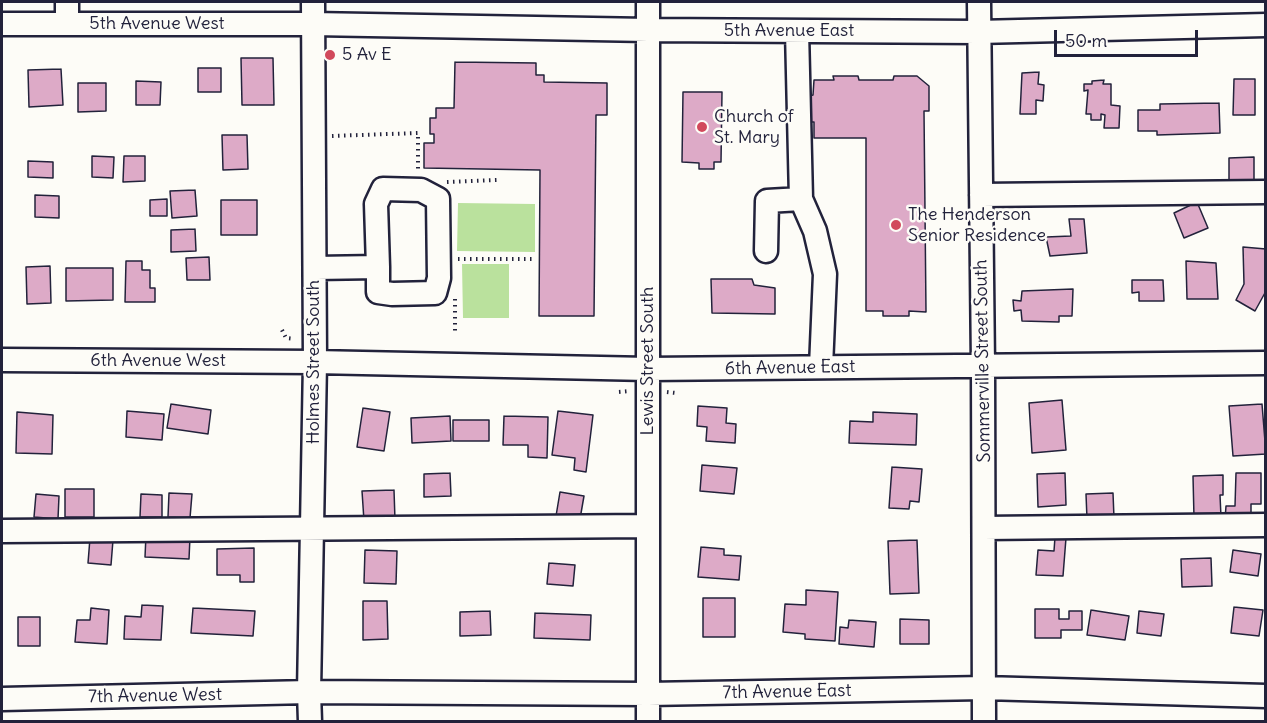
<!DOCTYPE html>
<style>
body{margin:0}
#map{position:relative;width:1267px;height:723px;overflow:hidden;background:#fdfcf7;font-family:Delius,sans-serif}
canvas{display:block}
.frame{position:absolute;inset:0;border:3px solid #22223b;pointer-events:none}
.scale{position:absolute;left:1054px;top:30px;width:144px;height:27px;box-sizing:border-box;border:3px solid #22223b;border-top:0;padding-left:8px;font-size:18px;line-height:21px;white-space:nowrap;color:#22223b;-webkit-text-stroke:4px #fdfcf7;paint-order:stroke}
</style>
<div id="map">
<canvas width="1267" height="723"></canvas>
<div class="frame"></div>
<div class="scale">50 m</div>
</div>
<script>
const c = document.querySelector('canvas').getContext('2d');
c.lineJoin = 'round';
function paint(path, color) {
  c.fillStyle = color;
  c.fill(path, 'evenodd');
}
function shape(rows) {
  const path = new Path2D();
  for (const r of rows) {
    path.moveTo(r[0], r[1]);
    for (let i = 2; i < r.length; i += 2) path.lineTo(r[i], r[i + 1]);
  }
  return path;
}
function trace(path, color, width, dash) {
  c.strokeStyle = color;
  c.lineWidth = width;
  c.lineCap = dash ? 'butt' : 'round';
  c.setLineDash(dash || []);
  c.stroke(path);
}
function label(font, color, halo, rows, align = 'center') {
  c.font = font + ' Delius,sans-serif';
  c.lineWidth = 5;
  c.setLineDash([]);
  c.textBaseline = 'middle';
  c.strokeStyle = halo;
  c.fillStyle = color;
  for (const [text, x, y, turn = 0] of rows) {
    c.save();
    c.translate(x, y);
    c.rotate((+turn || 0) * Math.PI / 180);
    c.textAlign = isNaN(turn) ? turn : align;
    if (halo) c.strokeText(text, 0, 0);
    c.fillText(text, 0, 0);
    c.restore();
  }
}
paint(shape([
 [458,203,535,204,535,252,457,251],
 [462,264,509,264,509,318,463,318]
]), '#bae19d');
const building = shape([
 [241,58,273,58,274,105,242,105,241,58],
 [455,62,536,63,536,75,544,75,544,82,607,83,607,115,596,115,594,316,539,316,540,170,424,168,424,143,434,143,434,134,430,134,430,118,436,118,436,108,454,108,455,62],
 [198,68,221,68,221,92,198,92,198,68],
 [61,69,63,105,29,107,28,70,61,69],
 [1039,72,1038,84,1044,85,1043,101,1036,100,1036,114,1020,114,1022,73,1039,72],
 [833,76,858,76,859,80,893,80,894,76,917,76,929,86,929,111,924,111,926,312,909,311,909,316,883,316,883,311,866,311,866,138,814,138,814,122,809,122,809,96,813,95,814,80,834,80,833,76],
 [1234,79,1255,79,1255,115,1233,115,1234,79],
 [1104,80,1103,84,1111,84,1111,105,1120,106,1119,128,1104,128,1105,115,1101,114,1101,120,1091,120,1091,114,1086,114,1088,90,1084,91,1084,84,1092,84,1092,81,1104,80],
 [136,81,161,82,160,105,136,105,136,81],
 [78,83,106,83,106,111,78,112,78,83],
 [683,92,722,92,721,162,714,162,714,169,699,169,699,163,682,162,683,92],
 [1219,103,1220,133,1157,135,1157,131,1138,131,1138,110,1160,110,1160,104,1219,103],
 [222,135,247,135,248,169,223,170,222,135],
 [92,156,114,157,113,178,92,177,92,156],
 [124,156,145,156,145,181,123,182,124,156],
 [1254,157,1254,181,1229,181,1229,158,1254,157],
 [28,161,53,162,53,178,28,177,28,161],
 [195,190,197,216,172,218,170,191,195,190],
 [35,195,59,196,59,218,35,217,35,195],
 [167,199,167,216,150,216,150,200,167,199],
 [221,200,257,200,257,235,221,235,221,200],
 [1197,202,1208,228,1184,238,1174,213,1197,202],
 [1069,219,1084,219,1087,253,1050,256,1046,237,1071,236,1069,219],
 [195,229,196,251,171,252,171,230,195,229],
 [1243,247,1266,249,1266,291,1255,311,1236,300,1244,284,1243,247],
 [209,257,210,280,187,280,186,258,209,257],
 [126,261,142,261,142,270,150,270,150,288,155,288,155,302,125,302,126,261],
 [1186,261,1216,263,1218,299,1187,299,1186,261],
 [50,266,51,303,27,304,26,267,50,266],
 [66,268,113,268,113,300,66,301,66,268],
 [711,279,752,279,754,285,775,288,775,314,712,313,711,279],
 [1132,280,1163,280,1164,301,1139,301,1139,292,1132,293,1132,280],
 [1073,289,1072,316,1059,316,1059,322,1022,321,1021,310,1014,311,1013,300,1021,301,1022,291,1073,289],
 [1062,400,1066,450,1032,453,1029,403,1062,400],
 [171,404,211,410,208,434,167,428,171,404],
 [1262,404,1266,454,1233,456,1229,406,1262,404],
 [698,406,727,408,726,423,736,424,735,443,706,441,707,427,697,426,698,406],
 [363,408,390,412,384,451,357,447,363,408],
 [127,411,164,414,162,440,126,437,127,411],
 [558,411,593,415,586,472,574,470,575,458,552,455,558,411],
 [17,412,53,415,52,454,16,453,17,412],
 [873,412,917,414,916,445,849,443,850,421,873,422,873,412],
 [450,416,451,441,412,443,411,418,450,416],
 [504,416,548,417,547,458,528,457,528,445,503,445,504,416],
 [453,420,489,420,489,441,453,441,453,420],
 [702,465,737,468,734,494,700,491,702,465],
 [892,467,922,469,919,502,910,501,909,509,889,508,892,467],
 [450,473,451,496,424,497,424,474,450,473],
 [1065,473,1066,505,1038,507,1037,474,1065,473],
 [1236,473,1261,473,1261,504,1251,504,1251,521,1225,520,1226,506,1235,506,1236,473],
 [1223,475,1223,495,1220,495,1221,517,1194,518,1193,476,1223,475],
 [65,489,94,489,94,517,65,517,65,489],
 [394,490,395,520,364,521,362,491,394,490],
 [560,492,584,496,580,519,556,516,560,492],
 [169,493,192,494,190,518,168,517,169,493],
 [1113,493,1114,518,1087,519,1086,494,1113,493],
 [36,494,59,496,58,519,34,517,36,494],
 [141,494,162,495,162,517,140,517,141,494],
 [146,535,190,537,189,559,145,557,146,535],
 [1055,537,1066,538,1063,576,1036,575,1038,550,1054,551,1055,537],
 [90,538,113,540,111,565,88,563,90,538],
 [917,540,919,593,890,594,888,541,917,540],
 [701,547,724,549,724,555,741,556,739,580,698,577,701,547],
 [254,548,254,582,240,582,240,575,217,575,217,549,254,548],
 [365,550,397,551,396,584,364,583,365,550],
 [1233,550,1261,554,1258,576,1230,572,1233,550],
 [1211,558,1212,586,1182,587,1181,559,1211,558],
 [549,563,575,565,573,586,547,584,549,563],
 [806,590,838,592,835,641,805,639,805,634,783,632,785,604,806,605,806,590],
 [703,598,735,598,735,637,703,637,703,598],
 [363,601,387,601,388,639,363,640,363,601],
 [142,605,163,606,161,640,124,639,125,616,141,617,142,605],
 [1234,607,1263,610,1259,636,1231,633,1234,607],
 [91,608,109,610,107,644,75,642,77,620,90,620,91,608],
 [193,608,255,611,253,636,191,633,193,608],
 [1035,609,1059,609,1059,619,1069,619,1069,611,1082,611,1082,630,1061,630,1061,638,1035,638,1035,609],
 [1091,610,1129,616,1125,640,1087,635,1091,610],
 [490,611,491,635,460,636,460,612,490,611],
 [1139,611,1164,614,1161,636,1137,633,1139,611],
 [535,613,591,615,590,640,534,638,535,613],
 [18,617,40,617,40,646,18,646,18,617],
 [900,619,929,620,929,644,900,644,900,619],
 [849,620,876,622,874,647,839,644,840,627,848,628,849,620]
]);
paint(building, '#ddaac7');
trace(building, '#22223b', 1.5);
const minor = shape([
 [67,2,67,24],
 [648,2,648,722],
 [979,2,983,366,984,722],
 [2,24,313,24,648,30,978,32,1266,25],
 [797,31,801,199],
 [981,195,1266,192],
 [766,251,767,201,801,199,815,231,825,274,821,367],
 [315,268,378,267,378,292,392,294,435,293,439,278,438,199,421,190,383,189,376,204,378,267],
 [2,360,315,362,648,369,1266,363],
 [984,528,1266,525],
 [2,531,648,526],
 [2,699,309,692,648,694,984,688,1266,696],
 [310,722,309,692,315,362,313,2]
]);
trace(minor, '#22223b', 27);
trace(shape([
 [332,136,418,133,418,172],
 [447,182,497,180],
 [458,259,536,259],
 [455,299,455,331],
 [282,330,286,338,295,339],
 [619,392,630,391],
 [667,392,676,393]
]), '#22223b', 4, [1.5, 4.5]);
trace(minor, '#fdfcf7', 22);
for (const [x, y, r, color] of [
 [330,55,6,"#d1495b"],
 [702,127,6,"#d1495b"],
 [896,225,6,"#d1495b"]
]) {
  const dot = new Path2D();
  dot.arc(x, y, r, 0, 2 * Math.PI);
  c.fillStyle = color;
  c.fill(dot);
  trace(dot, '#fdfcf7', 2);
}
label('18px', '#22223b', '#fdfcf7', [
 ["5th Avenue West",157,24],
 ["5th Avenue East",789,31],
 ["6th Avenue West",158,361],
 ["Lewis Street South",648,361,-90],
 ["Sommerville Street South",983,361,-91],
 ["Holmes Street South",314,362,-90],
 ["6th Avenue East",790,368,-1],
 ["7th Avenue East",787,692,-1],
 ["7th Avenue West",155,696,-1]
]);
label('18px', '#22223b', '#fdfcf7', [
 ["5 Av E",342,55],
 ["Church of",714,117],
 ["St. Mary",714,138],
 ["The Henderson",908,215],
 ["Senior Residence",908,236]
], 'left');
</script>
